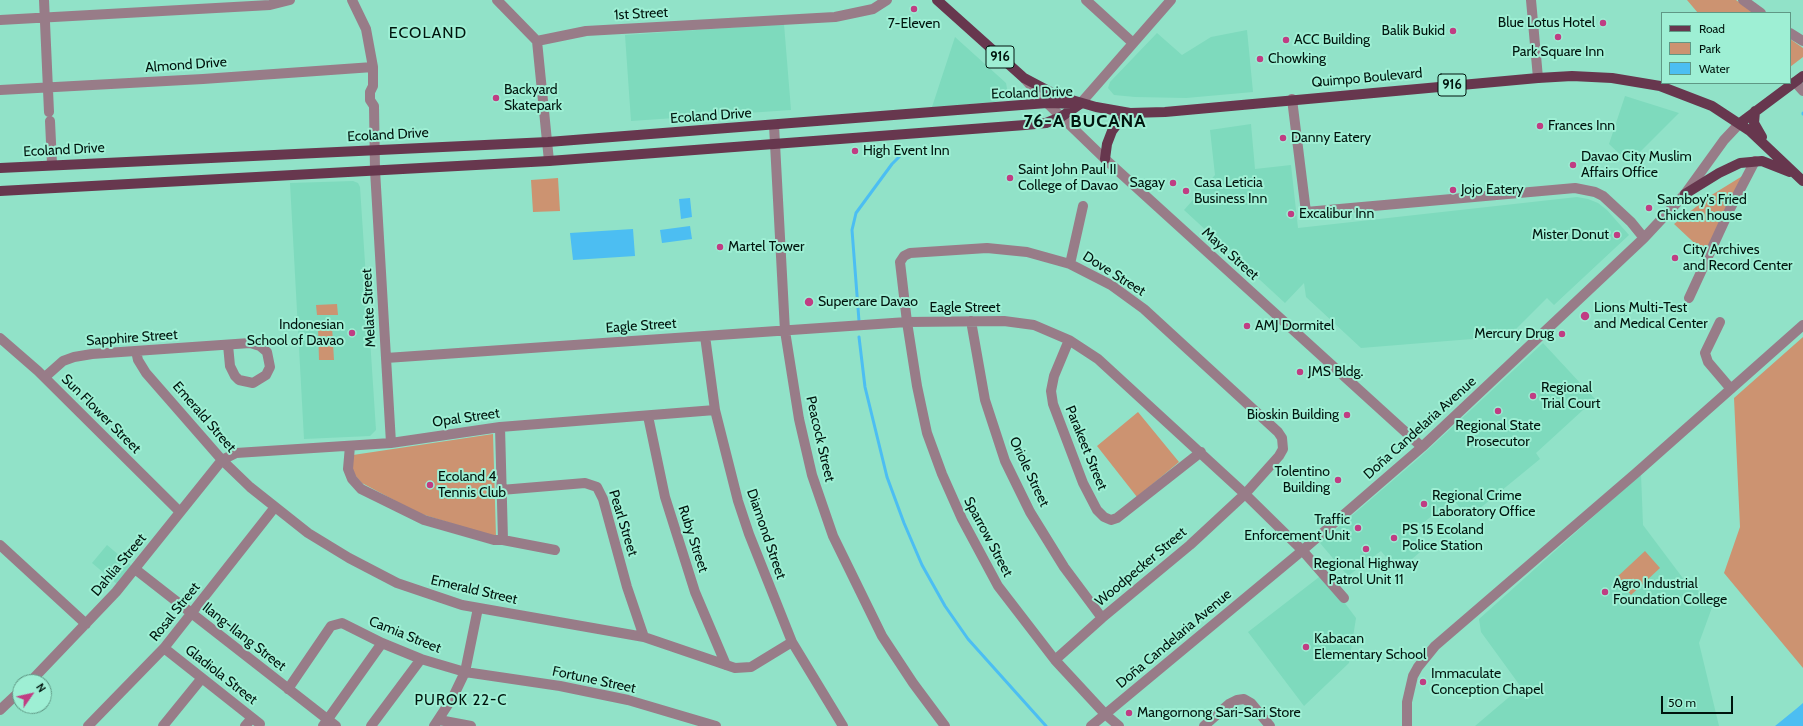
<!DOCTYPE html>
<meta charset="utf-8">
<style>
body{margin:0}
#map{position:relative;width:1803px;height:726px;overflow:hidden;background:#91e2c8;font-family:Cabin,sans-serif}
canvas{display:block}
.legend{position:absolute;left:1661px;top:12px;width:130px;height:72px;box-sizing:border-box;background:#9eefd4;border:1px solid #5f9885;margin:0;padding:5px 7px;list-style:none;font-size:12px;color:#00150e}
.legend li{display:flex;align-items:center;gap:8px;height:20px}
.legend b{width:20px;border:1px solid #5f9885}
.north{position:absolute;left:12px;top:674px;width:40px;height:40px;box-sizing:border-box;background:#9eefd4;border:1px solid #5f9885;border-radius:50%;rotate:56deg;font-size:11px;font-weight:700;line-height:16px;text-align:center;color:#00150e}
.north::after{content:'';display:block;margin:auto;width:14px;height:18px;background:#c03d83;clip-path:polygon(50% 0,100% 100%,50% 72%,0 100%)}
.scale{position:absolute;left:1661px;top:696px;width:72px;height:18px;box-sizing:border-box;border:2px solid #00150e;border-top:0;padding-left:5px;font-size:12px;line-height:14px;white-space:nowrap;color:#00150e;-webkit-text-stroke:3px #9eefd4;paint-order:stroke}
</style>
<div id="map">
<canvas width="1803" height="726"></canvas>
<ul class="legend">
<li><b style="height:5px;background:#67374e"></b>Road</li>
<li><b style="height:11px;background:#cc9371"></b>Park</li>
<li><b style="height:11px;background:#4cbef2"></b>Water</li>
</ul>
<div class="north">N</div>
<div class="scale">50 m</div>
</div>
<script>
const c = document.querySelector('canvas').getContext('2d');
c.lineJoin = 'round';
function paint(path, color) {
  c.fillStyle = color;
  c.fill(path, 'evenodd');
}
function shape(rows) {
  const path = new Path2D();
  for (const r of rows) {
    path.moveTo(r[0], r[1]);
    for (let i = 2; i < r.length; i += 2) path.lineTo(r[i], r[i + 1]);
  }
  return path;
}
function trace(path, color, width, dash) {
  c.strokeStyle = color;
  c.lineWidth = width;
  c.lineCap = dash ? 'butt' : 'round';
  c.setLineDash(dash || []);
  c.stroke(path);
}
function label(font, color, halo, rows, align = 'center') {
  c.font = font + ' Cabin,sans-serif';
  c.lineWidth = 4;
  c.setLineDash([]);
  c.textBaseline = 'middle';
  c.strokeStyle = halo;
  c.fillStyle = color;
  for (const [text, x, y, turn = 0] of rows) {
    c.save();
    c.translate(x, y);
    c.rotate((+turn || 0) * Math.PI / 180);
    c.textAlign = isNaN(turn) ? turn : align;
    if (halo) c.strokeText(text, 0, 0);
    c.fillText(text, 0, 0);
    c.restore();
  }
}
paint(shape([
 [784,24,791,110,631,121,625,35],
 [1247,30,1253,92,1186,98,1135,97,1114,95,1108,88,1110,82,1157,33,1182,55,1211,37],
 [955,37,1006,83,1008,94,1005,98,994,102,932,107],
 [1625,96,1679,113,1629,163,1609,144],
 [1251,124,1255,169,1291,165,1298,228,1577,197,1588,199,1598,203,1607,210,1629,235,1554,305,1547,298,1509,336,1361,348,1306,297,1304,283,1285,303,1184,210,1215,175,1210,130],
 [353,181,358,183,360,187,376,430,370,436,304,439,290,183],
 [1543,343,1595,399,1536,453,1540,459,1468,518,1453,499,1413,531,1426,547,1398,571,1381,551,1348,576,1320,543,1419,458],
 [1641,474,1643,525,1685,581,1714,602,1699,643,1719,726,1475,726,1521,687,1481,632,1479,619],
 [107,545,132,566,117,584,92,563],
 [1323,574,1356,618,1349,663,1304,706,1248,632]
]), '#7edabd');
paint(shape([
 [1687,0,1736,0,1754,13,1698,13],
 [1790,39,1803,48,1803,57,1790,67],
 [1744,175,1705,253,1674,224,1710,196],
 [558,178,560,211,533,212,531,180],
 [337,304,338,315,317,315,316,305],
 [332,326,334,360,319,360,318,327],
 [1803,337,1803,668,1724,573,1740,527,1734,398],
 [1138,412,1179,462,1137,497,1097,446],
 [493,434,496,537,418,513,362,483,353,473,353,455],
 [1645,551,1660,568,1631,595,1616,578]
]), '#cc9371');
paint(shape([
 [690,198,692,217,681,219,679,199],
 [690,226,692,239,662,243,660,230],
 [633,229,635,256,573,260,570,233],
 [1803,703,1803,726,1775,726,1796,709]
]), '#4cbef2');
trace(shape([
 [1803,113,1803,114],
 [859,321,852,230,856,213,892,164,907,149],
 [859,337,865,387,887,477,904,523,922,565,945,606,968,639,1046,726]
]), '#4cbef2', 3);
trace(shape([
 [44,0,49,112],
 [352,0,366,29,373,67,373,86,370,92,370,100,374,106,375,170,391,443],
 [497,0,537,41,549,161],
 [1086,0,1133,43],
 [1531,0,1538,78],
 [1743,0,1761,13],
 [0,20,270,5,290,0],
 [1790,33,1803,41],
 [537,41,586,31,835,17,873,9,887,0],
 [1025,79,1047,103,1105,159,1422,447],
 [1795,82,1803,91],
 [0,90,203,79,373,67],
 [1292,99,1306,212,1575,188,1595,192,1603,196,1631,222,1644,238],
 [1080,104,1171,0],
 [50,121,52,164],
 [774,125,785,331,799,419,812,475,833,536,882,636,913,683,945,726],
 [1070,264,1083,206],
 [1689,298,1730,209,1755,161],
 [971,321,985,400,1005,461,1030,512,1064,567,1102,618],
 [1720,322,1705,353,1708,362,1731,389],
 [705,336,715,410,738,501,749,534,792,642,843,726],
 [0,338,38,371,180,512],
 [1069,340,1054,376,1051,391,1053,404,1083,483,1097,510,1104,517,1111,520,1117,518,1201,452],
 [136,351,138,360,146,373,222,460,250,487,308,533,349,558,397,583,462,605,644,637,735,668,751,667,792,642],
 [386,358,907,322,1004,321,1034,325,1069,340,1098,359,1245,494,1302,550,1344,598],
 [45,377,63,361,74,357,92,354,250,343,260,346,267,352,270,367,266,375,253,383,239,380,235,376,230,366,228,345],
 [648,416,665,497,695,592,726,665],
 [500,427,503,540],
 [350,446,348,469,352,479,361,489,424,520,494,540,503,540,555,550],
 [501,490,585,483,597,487,603,499,627,587,644,637],
 [0,545,86,624],
 [135,569,336,726],
 [164,648,260,724],
 [1055,660,1102,618,1190,545,1245,494,1279,456,1283,449,1282,438,1278,432,1144,309,1111,285,1070,264,1027,252,987,248,910,253,904,256,900,262,907,322,917,386,927,433,942,474,962,519,998,586,1055,660,1105,714,1119,726],
 [30,682,116,592,222,460,236,453,391,443,500,427,715,410],
 [288,689,331,626,342,623,382,643,421,659,465,672,560,686,628,700,716,726],
 [0,710,20,691],
 [439,720,471,726],
 [88,726,164,648,275,507],
 [163,726,202,678],
 [245,726,252,718],
 [323,726,382,643],
 [371,726,421,659],
 [434,726,453,697,465,672,478,608],
 [1091,726,1297,555,1422,447,1644,238,1685,194,1724,140,1740,123],
 [1204,726,1229,704,1237,700,1244,699,1251,703,1270,726],
 [1407,726,1407,702,1413,676,1418,667,1435,646,1636,473,1803,325]
]), '#987c88', 10);
trace(shape([
 [937,0,1024,78,1058,96,1096,107,1130,113,1165,112,1538,78,1572,76,1612,78,1660,86,1712,106,1750,131,1803,181],
 [1755,111,1754,123,1762,137],
 [1740,123,1803,76],
 [1105,159,1107,144,1112,131,1118,123,1130,113],
 [0,168,548,142,1047,103,1080,104],
 [0,191,549,161,1025,125,1046,123,1061,117,1080,104],
 [1685,194,1719,173,1740,163,1762,161,1790,172]
]), '#67374e', 10);
for (const [x, y, r, color] of [
 [914,9,4,"#c03d83"],
 [1603,23,4,"#c03d83"],
 [1453,31,4,"#c03d83"],
 [1558,37,4,"#c03d83"],
 [1286,40,4,"#c03d83"],
 [1260,59,4,"#c03d83"],
 [496,98,4,"#c03d83"],
 [1540,126,4,"#c03d83"],
 [1283,138,4,"#c03d83"],
 [855,151,4,"#c03d83"],
 [1573,165,4,"#c03d83"],
 [1010,178,4,"#c03d83"],
 [1173,183,4,"#c03d83"],
 [1453,190,4,"#c03d83"],
 [1186,191,4,"#c03d83"],
 [1649,208,4,"#c03d83"],
 [1291,214,4,"#c03d83"],
 [1617,235,4,"#c03d83"],
 [720,247,4,"#c03d83"],
 [1675,258,4,"#c03d83"],
 [809,302,5,"#c03d83"],
 [1585,316,5,"#c03d83"],
 [1247,326,4,"#c03d83"],
 [352,333,4,"#c03d83"],
 [1562,334,4,"#c03d83"],
 [1300,372,4,"#c03d83"],
 [1533,396,4,"#c03d83"],
 [1498,411,4,"#c03d83"],
 [1347,415,4,"#c03d83"],
 [1338,480,4,"#c03d83"],
 [430,485,4,"#c03d83"],
 [1424,504,4,"#c03d83"],
 [1358,528,4,"#c03d83"],
 [1394,538,4,"#c03d83"],
 [1366,549,4,"#c03d83"],
 [1605,592,4,"#c03d83"],
 [1306,647,4,"#c03d83"],
 [1423,682,4,"#c03d83"],
 [1129,713,4,"#c03d83"]
]) {
  const dot = new Path2D();
  dot.arc(x, y, r, 0, 2 * Math.PI);
  c.fillStyle = color;
  c.fill(dot);
  trace(dot, '#9eefd4', 1.5);
}
for (const [x, y, w] of [
 [1000,57,28],
 [1452,85,28]
]) {
  const box = new Path2D();
  box.roundRect(x - w / 2, y - 11, w, 22, 3);
  c.fillStyle = '#9eefd4';
  c.fill(box);
  trace(box, '#00150e', 1);
}
label('bold 13px', '#00150e', null, [
 ["916",1000,57],
 ["916",1452,85]
]);
label('14px', '#00150e', '#9eefd4', [
 ["1st Street",641,14,-3],
 ["Almond Drive",186,65,-4],
 ["Quimpo Boulevard",1367,78,-5],
 ["Ecoland Drive",1032,93,-2],
 ["Ecoland Drive",711,116,-4],
 ["Ecoland Drive",388,135,-3],
 ["Ecoland Drive",64,150,-3],
 ["Maya Street",1230,254,42],
 ["Dove Street",1114,274,32],
 ["Melate Street",369,308,-93],
 ["Eagle Street",965,308],
 ["Eagle Street",641,326,-4],
 ["Sapphire Street",132,338,-4],
 ["Sun Flower Street",101,414,45],
 ["Emerald Street",204,417,49],
 ["Opal Street",466,418,-8],
 ["Doña Candelaria Avenue",1420,428,-42],
 ["Peacock Street",820,439,77],
 ["Parakeet Street",1086,448,68],
 ["Oriole Street",1029,472,65],
 ["Pearl Street",623,523,73],
 ["Diamond Street",766,534,71],
 ["Sparrow Street",988,537,62],
 ["Ruby Street",693,539,72],
 ["Dahlia Street",119,565,-50],
 ["Woodpecker Street",1141,567,-40],
 ["Emerald Street",474,590,13],
 ["Rosal Street",175,612,-51],
 ["Camia Street",405,635,22],
 ["Ilang-Ilang Street",244,637,38],
 ["Doña Candelaria Avenue",1174,639,-40],
 ["Gladiola Street",221,675,38],
 ["Fortune Street",594,680,12]
]);
label('14px', '#00150e', '#9eefd4', [
 ["Blue Lotus Hotel",1595,23,"right"],
 ["7-Eleven",914,24,"center"],
 ["Balik Bukid",1445,31,"right"],
 ["ACC Building",1294,40],
 ["Park Square Inn",1558,52,"center"],
 ["Chowking",1268,59],
 ["Backyard",504,90],
 ["Skatepark",504,106],
 ["Frances Inn",1548,126],
 ["Danny Eatery",1291,138],
 ["High Event Inn",863,151],
 ["Davao City Muslim",1581,157],
 ["Affairs Office",1581,173],
 ["Saint John Paul II",1018,170],
 ["College of Davao",1018,186],
 ["Sagay",1165,183,"right"],
 ["Casa Leticia",1194,183],
 ["Business Inn",1194,199],
 ["Jojo Eatery",1461,190],
 ["Samboy's Fried",1657,200],
 ["Chicken house",1657,216],
 ["Excalibur Inn",1299,214],
 ["Mister Donut",1609,235,"right"],
 ["Martel Tower",728,247],
 ["City Archives",1683,250],
 ["and Record Center",1683,266],
 ["Supercare Davao",818,302],
 ["Lions Multi-Test",1594,308],
 ["and Medical Center",1594,324],
 ["Indonesian",344,325,"right"],
 ["School of Davao",344,341,"right"],
 ["AMJ Dormitel",1255,326],
 ["Mercury Drug",1554,334,"right"],
 ["JMS Bldg.",1308,372],
 ["Regional",1541,388],
 ["Trial Court",1541,404],
 ["Bioskin Building",1339,415,"right"],
 ["Regional State",1498,426,"center"],
 ["Prosecutor",1498,442,"center"],
 ["Tolentino",1330,472,"right"],
 ["Building",1330,488,"right"],
 ["Ecoland 4",438,477],
 ["Tennis Club",438,493],
 ["Regional Crime",1432,496],
 ["Laboratory Office",1432,512],
 ["Traffic",1350,520,"right"],
 ["Enforcement Unit",1350,536,"right"],
 ["PS 15 Ecoland",1402,530],
 ["Police Station",1402,546],
 ["Regional Highway",1366,564,"center"],
 ["Patrol Unit 11",1366,580,"center"],
 ["Agro Industrial",1613,584],
 ["Foundation College",1613,600],
 ["Kabacan",1314,639],
 ["Elementary School",1314,655],
 ["Immaculate",1431,674],
 ["Conception Chapel",1431,690],
 ["Mangornong Sari-Sari Store",1137,713]
], 'left');
c.letterSpacing = '1px';
label('15px', '#00150e', '#9eefd4', [
 ["PUROK 22-C",461,701]
]);
c.letterSpacing = '0px';
c.letterSpacing = '1px';
label('16px', '#00150e', '#9eefd4', [
 ["ECOLAND",428,33]
]);
c.letterSpacing = '0px';
c.letterSpacing = '1px';
label('bold 18px', '#00150e', '#9eefd4', [
 ["76-A BUCANA",1085,122]
]);
c.letterSpacing = '0px';
</script>
